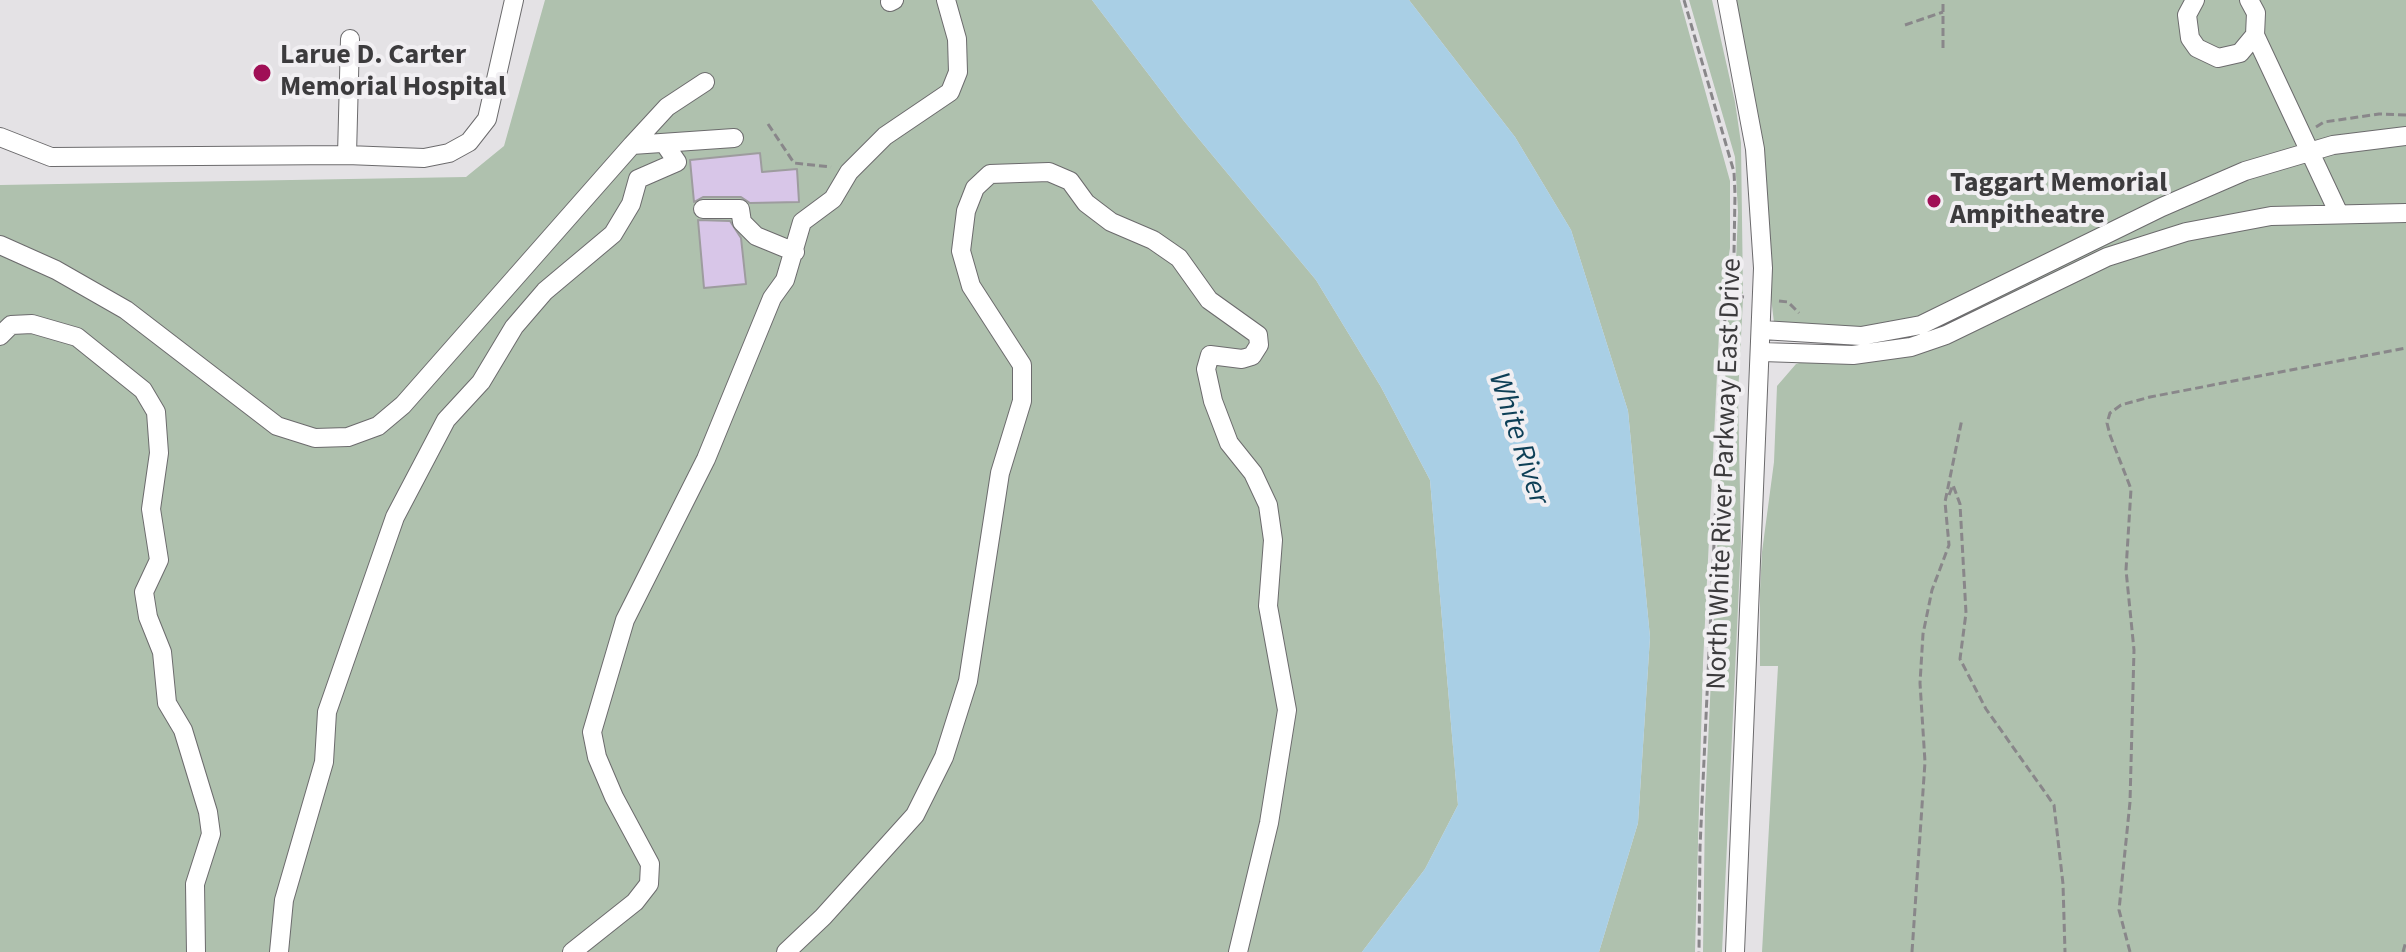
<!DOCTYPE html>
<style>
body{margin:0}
canvas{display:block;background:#e4e2e5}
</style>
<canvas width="2406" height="952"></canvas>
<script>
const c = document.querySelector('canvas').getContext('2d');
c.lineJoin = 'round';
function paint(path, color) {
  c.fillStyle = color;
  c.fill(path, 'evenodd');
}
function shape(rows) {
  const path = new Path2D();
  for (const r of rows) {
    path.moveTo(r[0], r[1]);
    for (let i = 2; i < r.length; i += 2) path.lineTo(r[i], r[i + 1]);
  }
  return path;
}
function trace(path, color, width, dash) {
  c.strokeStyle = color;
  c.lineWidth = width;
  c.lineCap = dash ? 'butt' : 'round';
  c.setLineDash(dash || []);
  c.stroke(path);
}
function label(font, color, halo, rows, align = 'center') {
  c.font = font + ' "Source Sans 3",sans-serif';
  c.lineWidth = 8;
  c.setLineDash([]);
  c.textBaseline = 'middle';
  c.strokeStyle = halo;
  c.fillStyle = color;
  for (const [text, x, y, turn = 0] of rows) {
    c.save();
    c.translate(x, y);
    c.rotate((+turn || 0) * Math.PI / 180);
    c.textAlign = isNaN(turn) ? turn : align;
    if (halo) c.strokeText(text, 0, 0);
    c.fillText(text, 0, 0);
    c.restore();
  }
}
paint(shape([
 [545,0,1092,0,1184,121,1316,280,1381,387,1430,480,1458,805,1425,869,1362,952,0,952,0,185,466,177,504,146],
 [1409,0,1680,0,1730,181,1730,248,1720,312,1703,663,1695,952,1599,952,1638,823,1650,637,1628,411,1571,230,1515,137],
 [1689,0,1712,0,1735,102,1741,143,1743,294,1735,287,1738,212,1735,157],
 [1726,0,2406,0,2406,205,2269,207,2180,240,2275,223,2406,221,2406,952,1762,952,1778,666,1760,666,1760,590,1762,552,1774,462,1777,386,1796,364,1809,360,1883,358,2069,279,1915,335,1775,331,1760,205],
 [1743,299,1738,395,1741,542,1722,952,1703,952,1705,807,1728,316,1732,302]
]), '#afc1ae');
paint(shape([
 [1092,0,1409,0,1515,137,1571,230,1628,411,1650,637,1638,823,1599,952,1362,952,1425,869,1458,805,1430,480,1381,387,1316,280,1184,121]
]), '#a9cfe5');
const building = shape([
 [760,153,762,172,797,169,799,202,750,203,741,197,703,197,694,202,690,160,760,153],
 [698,220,730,221,741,238,746,284,704,288,698,220]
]);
paint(building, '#d8c6e8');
trace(building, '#9d9c9e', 2);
const minor = shape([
 [1727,0,1755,149,1763,268,1735,952],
 [2195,0,2187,15,2190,38,2197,48,2218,58,2240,53,2255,35,2256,13,2249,0],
 [890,2,894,0],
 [2255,35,2339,214],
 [350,39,347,155,424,158,449,153,469,142,487,119,514,0],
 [0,137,51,157,347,155],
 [632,145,667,107,705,82],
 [703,209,740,209,742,222,756,236,795,252],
 [0,245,56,270,126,310,277,426,315,438,348,437,378,426,403,405,632,145,734,138],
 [1762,330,1861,336,1921,325,2162,207,2245,171,2333,145,2406,136],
 [0,336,11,325,32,324,77,337,143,390,156,412,159,453,151,509,159,560,144,592,148,617,162,652,167,703,183,730,208,812,211,834,195,884,196,952],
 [1762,352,1853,355,1911,347,1946,335,2107,257,2186,232,2271,216,2406,213],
 [279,952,284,900,324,762,327,712,395,517,446,420,481,382,514,327,545,291,613,234,631,204,638,179,677,162,664,143],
 [572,952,635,902,649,884,650,864,614,797,597,757,592,732,625,620,706,459,772,298,785,280,802,222,833,199,849,172,885,136,950,92,958,72,957,39,946,0],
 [786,952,823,917,915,815,944,757,968,681,1000,473,1022,401,1022,365,971,286,961,251,966,211,975,188,990,174,1049,172,1070,181,1086,203,1111,222,1153,240,1179,258,1209,300,1258,335,1259,345,1252,356,1242,359,1210,355,1206,369,1213,401,1229,443,1253,473,1268,505,1273,540,1268,606,1287,710,1269,823,1238,952]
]);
trace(minor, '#6c6b6d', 20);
trace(shape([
 [1684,0,1734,172,1735,194,1734,253,1724,327,1700,847,1699,952],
 [1905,25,1943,12],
 [1943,48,1943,0],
 [768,124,794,163,831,167],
 [2316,127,2324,122,2379,114,2406,115],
 [1729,296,1744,297],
 [1779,301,1788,302,1799,313],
 [1949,495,1953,485,1960,504,1966,613,1960,659,1986,709,2054,805,2063,884,2065,952],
 [1912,952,1925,762,1920,683,1923,634,1932,590,1949,545,1945,502,1962,419],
 [2130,952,2119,910,2130,802,2134,650,2126,570,2131,489,2110,435,2107,423,2110,413,2121,405,2150,397,2406,348],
 [2403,952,2406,941]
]), '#89878a', 3, [8, 4]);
trace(minor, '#fff', 18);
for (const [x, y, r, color] of [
 [262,73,10,"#a00f56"],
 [1934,201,8,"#a00f56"]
]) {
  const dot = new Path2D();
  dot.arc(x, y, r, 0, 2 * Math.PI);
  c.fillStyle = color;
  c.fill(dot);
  trace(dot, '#f1eff2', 3);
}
label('bold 28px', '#3c3b3d', '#f1eff2', [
 ["Larue D. Carter",280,57],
 ["Memorial Hospital",280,89],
 ["Taggart Memorial",1950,185],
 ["Ampitheatre",1950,217]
], 'left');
label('28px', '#3c3b3d', '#f1eff2', [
 ["North White River Parkway East Drive",1726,474,-88]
]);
label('italic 30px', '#0d3f56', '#f1eff2', [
 ["White River",1517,439,72]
]);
</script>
